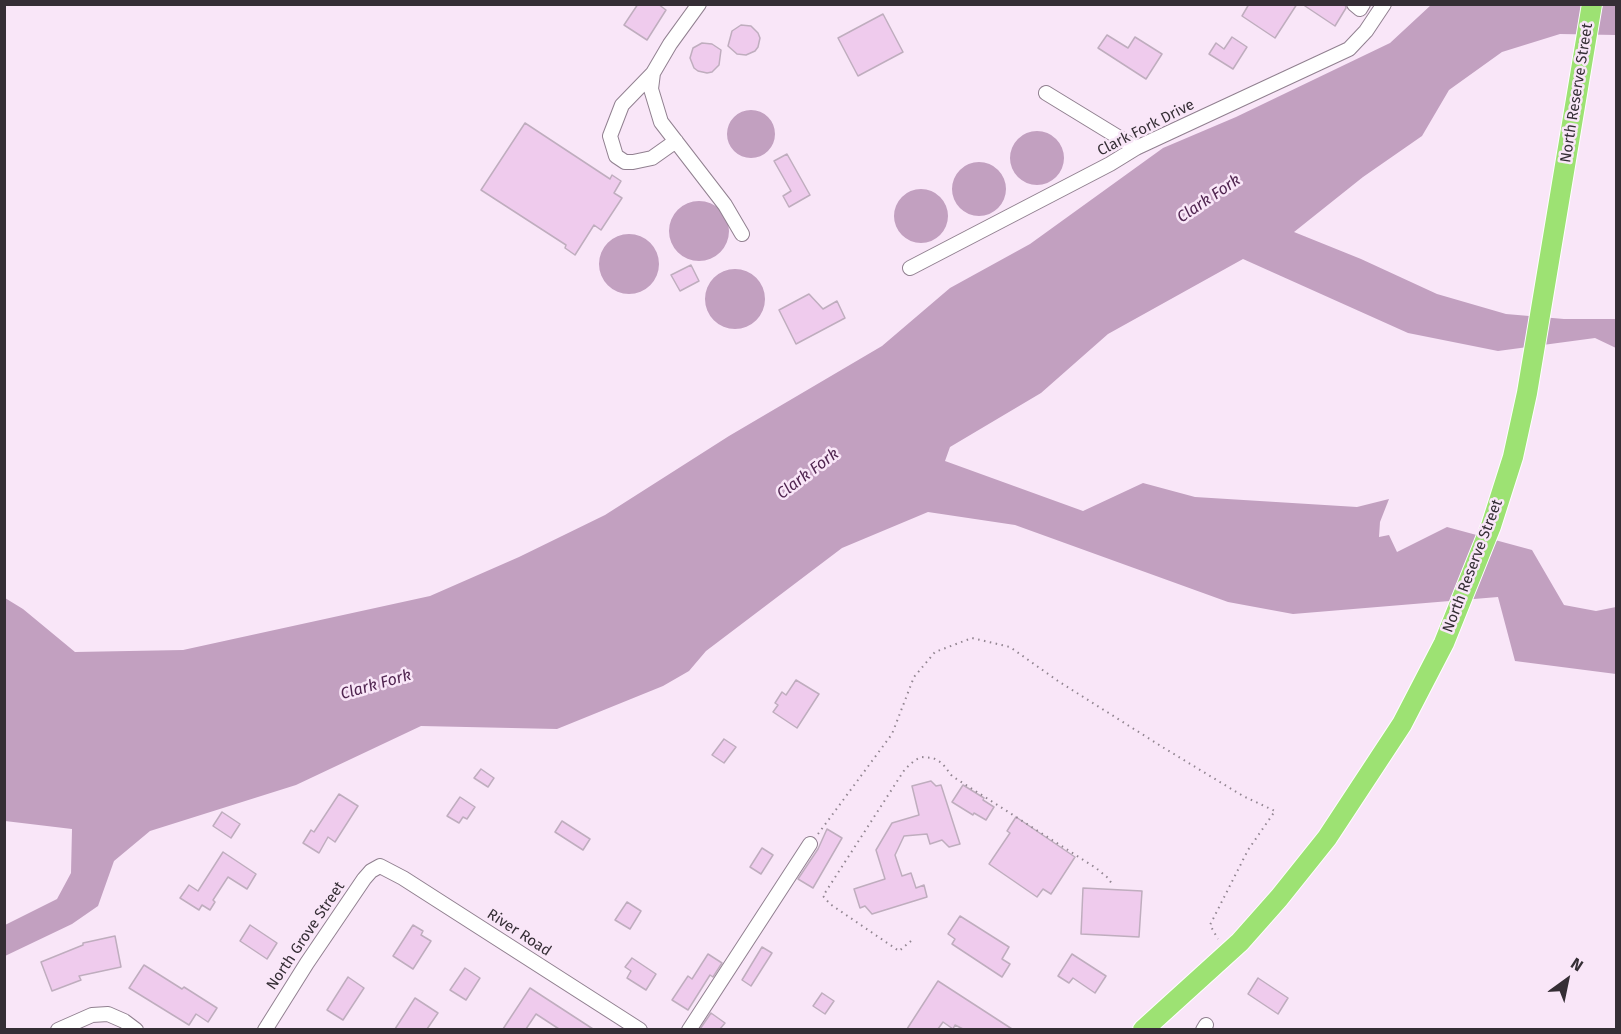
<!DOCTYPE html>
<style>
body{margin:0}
#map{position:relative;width:1621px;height:1034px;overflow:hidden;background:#f9e6f8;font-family:"Fira Sans",sans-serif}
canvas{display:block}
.frame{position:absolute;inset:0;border:6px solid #352e35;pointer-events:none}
.north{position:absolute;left:1537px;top:950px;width:60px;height:60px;-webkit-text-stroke:4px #f9e6f8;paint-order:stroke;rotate:33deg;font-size:16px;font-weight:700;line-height:24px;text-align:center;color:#352e35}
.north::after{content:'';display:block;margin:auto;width:21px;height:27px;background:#352e35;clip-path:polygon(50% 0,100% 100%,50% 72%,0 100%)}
</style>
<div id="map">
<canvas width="1621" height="1034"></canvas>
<div class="frame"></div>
<div class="north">N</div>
</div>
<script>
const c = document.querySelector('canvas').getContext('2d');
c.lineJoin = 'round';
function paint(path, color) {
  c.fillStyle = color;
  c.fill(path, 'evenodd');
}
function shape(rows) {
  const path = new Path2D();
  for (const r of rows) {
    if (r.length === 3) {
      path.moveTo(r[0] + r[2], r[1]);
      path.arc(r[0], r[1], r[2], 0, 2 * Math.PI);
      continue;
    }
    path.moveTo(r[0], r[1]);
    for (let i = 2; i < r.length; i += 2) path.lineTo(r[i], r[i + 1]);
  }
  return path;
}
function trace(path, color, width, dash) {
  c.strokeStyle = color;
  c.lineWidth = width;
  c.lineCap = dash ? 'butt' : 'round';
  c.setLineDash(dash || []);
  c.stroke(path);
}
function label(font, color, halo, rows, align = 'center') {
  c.font = font + ' "Fira Sans",sans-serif';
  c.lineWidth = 5;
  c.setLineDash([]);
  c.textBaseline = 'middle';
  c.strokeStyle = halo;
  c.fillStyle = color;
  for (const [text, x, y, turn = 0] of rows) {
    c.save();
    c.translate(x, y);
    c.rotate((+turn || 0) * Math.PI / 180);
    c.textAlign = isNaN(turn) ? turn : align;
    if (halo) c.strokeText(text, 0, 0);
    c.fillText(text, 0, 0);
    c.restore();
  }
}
paint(shape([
 [1431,5,1616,5,1616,35,1560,34,1502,52,1449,90,1422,136,1363,177,1294,232,1361,259,1437,294,1506,314,1564,319,1616,319,1616,348,1595,338,1498,351,1408,333,1243,259,1108,334,1041,393,950,447,945,461,1083,511,1143,483,1195,497,1357,507,1389,499,1380,522,1379,537,1389,535,1397,552,1447,527,1532,550,1564,605,1596,611,1616,607,1616,674,1515,661,1498,597,1293,614,1228,602,1015,525,928,512,842,548,706,651,689,671,663,686,557,729,421,726,296,785,150,831,114,861,98,906,72,924,5,956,5,925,57,899,71,873,72,829,5,821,5,598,23,609,75,652,183,650,430,596,519,557,605,515,729,436,882,346,950,288,1030,244,1163,148,1236,117,1390,43],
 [751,134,24],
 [1037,158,27],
 [979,189,27],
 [921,216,27],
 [699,231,30],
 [629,264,30],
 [735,299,30]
]), '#c2a0c0');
const building = shape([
 [638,4,658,4,666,10,647,40,624,25,638,4],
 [1249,4,1297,4,1275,38,1242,16,1249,4],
 [1302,4,1345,4,1346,8,1335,26,1302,4],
 [883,14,903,52,858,76,838,38,883,14],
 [741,25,751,26,758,33,760,38,758,47,755,51,746,55,737,54,728,46,732,31,741,25],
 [1107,35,1128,48,1135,37,1162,54,1146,79,1098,48,1107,35],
 [1232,37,1247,47,1233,69,1209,54,1216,43,1224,49,1232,37],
 [702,43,712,44,721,50,719,65,712,72,707,73,698,71,694,68,690,58,693,48,702,43],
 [525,123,610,179,612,175,621,181,614,193,622,198,601,230,594,225,575,255,565,248,566,245,481,190,525,123],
 [787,154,810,195,789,207,783,196,791,191,774,161,787,154],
 [691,265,699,281,680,291,671,275,691,265],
 [809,294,823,309,837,301,845,318,796,344,779,310,809,294],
 [796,680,819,694,797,728,773,712,778,705,775,703,782,692,786,695,796,680],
 [724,739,736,747,724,763,712,755,724,739],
 [481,769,494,778,488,787,474,778,481,769],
 [931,781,936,786,941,785,960,844,949,847,942,840,930,844,927,834,904,836,895,855,902,876,911,873,916,888,924,885,927,897,872,914,865,906,860,908,854,889,885,879,876,850,892,823,919,815,912,786,931,781],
 [963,785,984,798,983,800,994,807,986,820,974,813,973,815,952,802,963,785],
 [339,794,358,806,335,842,328,837,319,853,303,843,311,830,314,832,339,794],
 [460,797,475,807,467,819,463,817,459,823,447,816,460,797],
 [222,812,240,824,231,838,213,826,222,812],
 [1016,817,1075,857,1051,894,1043,889,1037,897,989,864,1010,833,1007,831,1016,817],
 [562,821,590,839,583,850,555,832,562,821],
 [827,829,842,838,813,888,798,879,818,849,827,829],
 [762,848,773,855,761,874,750,867,762,848],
 [223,852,256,874,247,889,228,877,213,900,215,902,210,910,202,905,199,910,180,898,189,885,198,891,223,852],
 [1083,888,1142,891,1139,937,1081,934,1083,888],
 [627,902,641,911,630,929,615,920,627,902],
 [960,916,1009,947,1002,959,1010,964,1002,977,952,944,955,939,948,934,960,916],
 [250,925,277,943,267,959,240,941,250,925],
 [413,925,423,931,421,935,431,941,413,969,393,956,413,925],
 [115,936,121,967,79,976,81,980,52,991,41,962,83,945,83,943,115,936],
 [762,947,772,953,751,986,742,980,762,947],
 [708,954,722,963,713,977,710,975,688,1010,672,1000,688,976,692,979,708,954],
 [1072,954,1106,976,1095,993,1073,978,1069,983,1058,976,1072,954],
 [632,958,656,974,646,990,627,978,631,971,625,967,632,958],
 [144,965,182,989,184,987,217,1008,208,1022,196,1014,189,1025,129,988,144,965],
 [465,968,480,978,466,1000,450,990,465,968],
 [348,977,364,988,343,1020,327,1010,348,977],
 [1258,978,1288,998,1278,1014,1248,994,1258,978],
 [938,981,992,1016,1012,1029,963,1029,955,1025,953,1029,943,1022,938,1029,907,1029,938,981],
 [530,988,593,1029,559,1029,536,1014,526,1029,503,1029,530,988],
 [822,993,834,1001,825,1014,813,1006,822,993],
 [415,998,438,1013,427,1029,395,1029,415,998],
 [711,1013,725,1023,720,1029,700,1029,711,1013]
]);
paint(building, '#efcbed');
trace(building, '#bfadbe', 1.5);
const minor = shape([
 [699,4,670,44,653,73,651,89,661,122,725,205,742,234],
 [1354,4,1360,9,1363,4],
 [653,73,622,105,610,136,616,156,625,162,633,162,652,158,676,141],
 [1046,93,1136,148],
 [910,268,1110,164,1136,148,1349,49,1366,31,1384,4],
 [58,1030,92,1015,108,1014,124,1021,136,1030],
 [265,1030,307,963,364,879,371,871,380,866,403,878,640,1030],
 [689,1030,810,844],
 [1203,1030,1206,1025]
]);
const highway = shape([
 [1143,1030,1240,942,1279,898,1327,838,1402,724,1444,643,1491,526,1513,457,1527,393,1592,4]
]);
trace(minor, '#918090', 16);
trace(highway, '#fff', 22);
trace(shape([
 [818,834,892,734,914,677,935,652,972,638,1010,647,1058,681,1164,748,1243,796,1275,811,1248,850,1210,925,1218,939],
 [911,941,899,951,830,904,823,896,905,769,915,760,922,757,933,758,942,763,952,776,1096,868,1108,878,1112,884]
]), '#928591', 2, [1.5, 4.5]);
trace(minor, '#fff', 14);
trace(highway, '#9de273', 20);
label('15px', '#352e35', '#f9e6f8', [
 ["North Reserve Street",1577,93,-81],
 ["Clark Fork Drive",1146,128,-27],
 ["North Reserve Street",1473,566,-69],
 ["River Road",519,933,33],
 ["North Grove Street",306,936,-56]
]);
label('italic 16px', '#502550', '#f9e6f8', [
 ["Clark Fork",1209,199,-34],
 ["Clark Fork",808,474,-37],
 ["Clark Fork",376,685,-16]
]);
</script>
